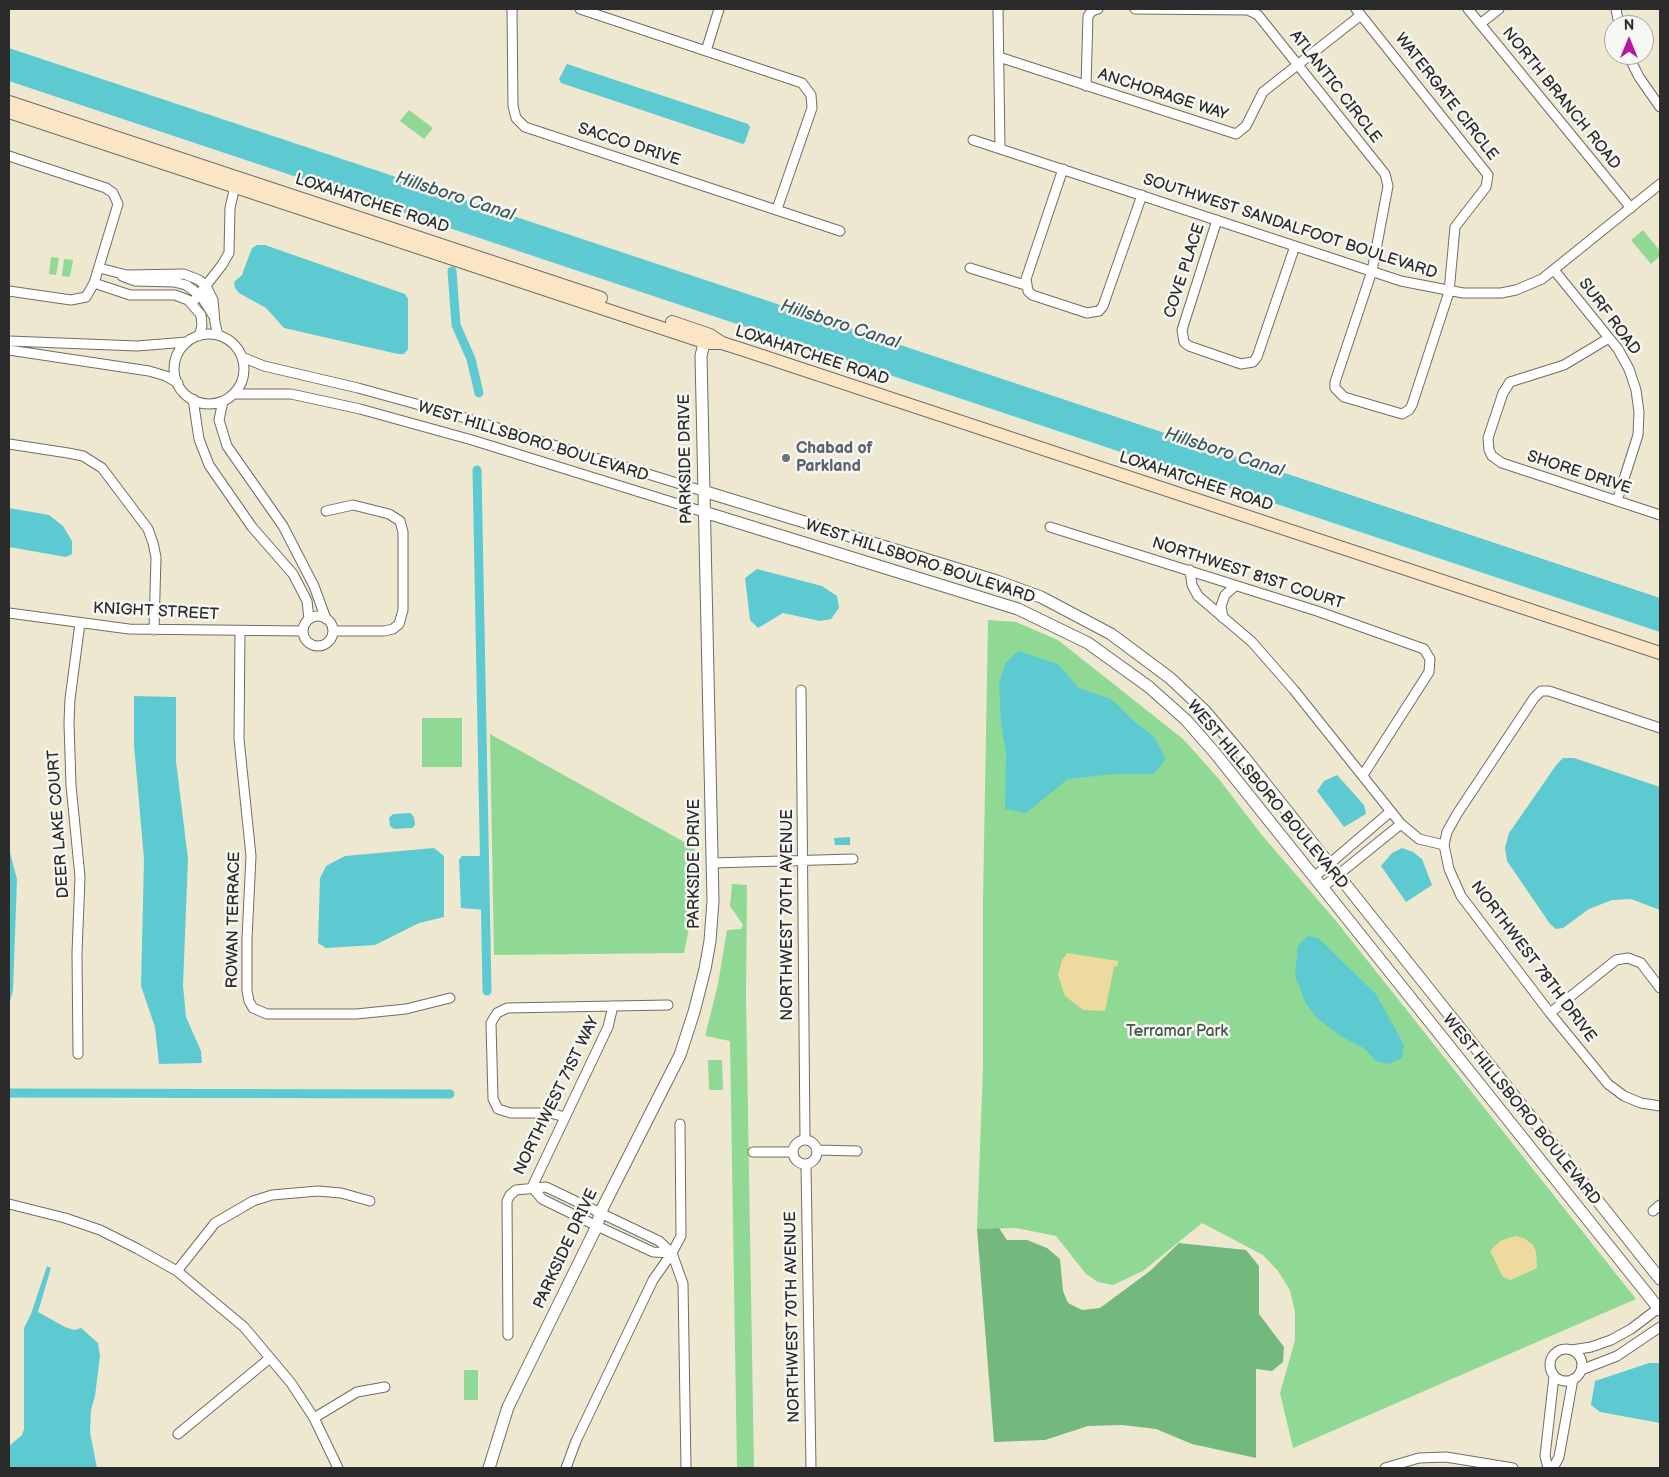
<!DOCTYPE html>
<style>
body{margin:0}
#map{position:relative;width:1669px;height:1477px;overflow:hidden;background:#efe8d0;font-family:"Balsamiq Sans",sans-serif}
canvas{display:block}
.frame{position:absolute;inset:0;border:10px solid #2b2b2b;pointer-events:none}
.north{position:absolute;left:1604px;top:15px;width:50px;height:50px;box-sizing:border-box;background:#f6f6f2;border:1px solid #a5a5a2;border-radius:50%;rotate:0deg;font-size:14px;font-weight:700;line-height:20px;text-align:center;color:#2b2b2b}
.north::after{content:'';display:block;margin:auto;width:18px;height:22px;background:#b5179e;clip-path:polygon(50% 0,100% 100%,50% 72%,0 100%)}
</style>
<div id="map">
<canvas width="1669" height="1477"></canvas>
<div class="frame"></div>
<div class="north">N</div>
</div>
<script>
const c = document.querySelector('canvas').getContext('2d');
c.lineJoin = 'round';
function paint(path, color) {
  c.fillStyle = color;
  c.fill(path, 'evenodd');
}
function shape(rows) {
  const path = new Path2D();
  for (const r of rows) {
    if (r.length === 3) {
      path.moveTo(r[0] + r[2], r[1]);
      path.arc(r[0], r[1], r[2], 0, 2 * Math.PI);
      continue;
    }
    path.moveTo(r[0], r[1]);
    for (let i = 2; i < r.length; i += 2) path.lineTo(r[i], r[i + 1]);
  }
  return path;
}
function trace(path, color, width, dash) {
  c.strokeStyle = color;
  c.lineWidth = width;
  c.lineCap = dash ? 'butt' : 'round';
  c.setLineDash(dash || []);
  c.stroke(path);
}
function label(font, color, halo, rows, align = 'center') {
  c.font = font + ' "Balsamiq Sans",sans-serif';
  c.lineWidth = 5;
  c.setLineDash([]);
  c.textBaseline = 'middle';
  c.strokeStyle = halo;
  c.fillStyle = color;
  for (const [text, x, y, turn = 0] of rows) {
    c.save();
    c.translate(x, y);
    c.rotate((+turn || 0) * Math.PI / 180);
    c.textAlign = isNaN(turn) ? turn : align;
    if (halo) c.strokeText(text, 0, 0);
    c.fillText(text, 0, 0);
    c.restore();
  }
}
paint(shape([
 [409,110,433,128,424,139,400,121],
 [1643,230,1660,251,1660,256,1651,264,1631,240],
 [51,257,59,258,56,275,49,274],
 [64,259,73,260,70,277,62,276],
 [988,620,1016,622,1058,640,1183,739,1219,779,1261,834,1336,921,1636,1299,1293,1448,1280,1393,1295,1340,1295,1312,1290,1290,1278,1271,1263,1255,1202,1223,1143,1271,1113,1285,1098,1282,1086,1274,1056,1236,1016,1228,977,1229,983,1066,983,900],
 [422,718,462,718,462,767,422,767],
 [490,734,695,848,694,903,684,953,494,955],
 [732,884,747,885,746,996,754,1468,737,1468,730,1041,705,1036,718,984,727,930,741,929,743,925,730,906],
 [708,1060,722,1060,723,1090,709,1090],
 [464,1370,478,1370,478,1400,464,1400]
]), '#8fd994');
paint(shape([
 [999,1228,1007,1240,1027,1240,1047,1248,1060,1259,1063,1291,1068,1303,1082,1310,1100,1308,1150,1271,1179,1243,1246,1250,1259,1266,1259,1314,1284,1347,1283,1362,1272,1371,1256,1369,1256,1458,1192,1444,1156,1429,1122,1425,1088,1426,1045,1440,994,1442,977,1229]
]), '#73b97e');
paint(shape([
 [1067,953,1118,961,1118,965,1114,967,1105,1011,1083,1010,1065,996,1058,975,1062,960],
 [1515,1236,1524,1238,1533,1245,1536,1252,1537,1268,1511,1280,1503,1277,1490,1251,1500,1241]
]), '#eeda9e');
paint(shape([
 [9,48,1660,598,1660,632,9,81],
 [567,64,748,124,750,127,745,142,743,144,561,83,559,79],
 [257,245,265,245,405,294,408,299,408,349,404,354,398,354,284,328,266,308,239,293,235,288,234,282,242,275,252,248],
 [9,508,49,515,63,526,72,541,72,554,66,557,9,547],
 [757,569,822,586,837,596,839,608,831,619,820,621,783,613,758,628,750,620,745,578],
 [1018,651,1058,664,1079,688,1111,699,1134,721,1154,737,1166,759,1154,774,1114,774,1068,779,1026,813,1005,809,1006,753,1001,725,999,684,1005,664],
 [134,696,176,697,176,761,188,859,183,985,186,1017,201,1051,202,1063,159,1064,155,1027,141,986,144,859,134,745],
 [1563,758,1574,758,1660,787,1660,910,1631,899,1612,900,1589,909,1563,928,1556,929,1550,924,1507,861,1505,848,1509,833,1557,764],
 [1337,775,1364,805,1366,814,1344,827,1317,791,1324,781],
 [410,813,414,817,415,825,412,828,394,829,390,826,389,818,393,814],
 [850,837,850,845,835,845,834,838],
 [434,848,444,856,444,917,419,923,375,945,326,948,318,943,320,878,326,866,345,856],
 [1402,848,1413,852,1422,859,1432,885,1406,902,1381,866,1392,853],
 [9,849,17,879,13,990,9,1005],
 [462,856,484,856,485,910,461,908,459,860],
 [1307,936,1318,938,1376,994,1404,1045,1402,1058,1389,1064,1376,1061,1365,1049,1339,1035,1317,1018,1306,1004,1295,976,1298,946],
 [47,1266,51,1268,38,1312,65,1327,74,1330,81,1328,98,1343,100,1356,95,1396,91,1410,90,1432,97,1468,9,1468,9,1446,22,1435,24,1429,24,1328,31,1314],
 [1649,1363,1660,1363,1660,1423,1600,1412,1591,1405,1595,1381]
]), '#5dcad1');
trace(shape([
 [452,271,456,325,471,359,479,393],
 [477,470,487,991],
 [9,1093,450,1094]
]), '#5dcad1', 9);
const minor = shape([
 [512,9,513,106,516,118,525,127,840,231],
 [580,9,802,83,811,95,812,108,777,209],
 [998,9,1000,148],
 [1135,9,1248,10,1258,15,1385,174,1388,186,1372,271,1335,382,1335,388,1344,397,1402,414,1409,410,1412,405,1449,292,1455,227,1486,187,1488,175,1356,9],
 [1468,9,1631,208],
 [1616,9,1619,25],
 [1480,24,1499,9],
 [706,51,719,9],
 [1628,55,1639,77,1660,107],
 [999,57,1236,134,1246,126,1263,92,1361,15],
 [1086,86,1088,16,1092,11,1098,9],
 [973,140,1401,281,1463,293,1501,293,1516,290,1542,279,1660,184],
 [9,156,106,188,113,193,118,204,94,283,86,297,71,300,9,291],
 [1063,169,1026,279,1028,291,1032,295,1087,313,1099,311,1103,306,1142,195],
 [1217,220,1182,330,1184,342,1189,346,1241,364,1253,362,1257,357,1295,246],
 [99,268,127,275,184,274,199,280,206,286,213,300,215,323,218,335],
 [970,268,1025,285],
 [1554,270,1618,349,1629,369,1636,390,1639,412,1638,435,1617,501],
 [122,276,135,281,174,282,186,285,201,296,213,315],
 [94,283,130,295,175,295,188,300,201,315,202,326,199,336],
 [193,302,222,265,229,253,230,208,235,186],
 [209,369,35],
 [1609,338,1564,365,1510,382,1503,393,1488,438,1489,450,1492,456,1502,463,1660,515],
 [9,341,137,346,187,342],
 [9,350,149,371,166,376,178,383],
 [242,357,264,366,358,388,449,413,703,491],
 [234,394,291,394,360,409,472,440,704,512],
 [193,399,199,439,209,465,252,527,293,574,307,601,309,619],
 [223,401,219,420,227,446,283,526,314,586,326,619],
 [9,444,68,453,83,456,102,468,148,529,153,543,156,557,154,630],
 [326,511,353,505,389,514,400,521,403,532,403,610,399,624,393,629,384,631,333,631],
 [1050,527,1317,611,1424,649,1430,659,1429,672,1363,775],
 [1190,570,1192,585,1198,596,1252,642,1294,690,1401,824,1419,839,1444,845],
 [9,613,129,629,303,631],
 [318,631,15],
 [1223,618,1221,606,1225,595,1235,586],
 [240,631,239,739,251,856,247,939,247,991,249,1001,253,1008,267,1014,356,1014,406,1009,450,998],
 [801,690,805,1140],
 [1660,728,1549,691,1541,691,1534,698,1457,814,1447,832,1444,845,1449,869,1461,896,1550,1013,1608,1084,1624,1096,1641,1103,1660,1106],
 [712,863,853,859],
 [1314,877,1390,812],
 [1323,887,1401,824],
 [1550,1013,1616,960,1628,958,1641,963,1660,988],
 [78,1054,77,953,80,877,71,785,69,723,70,699,80,623],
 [565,1117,550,1113,511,1113,498,1109,493,1099,491,1023,497,1013,507,1008,668,1005],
 [680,1124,681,1236,672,1253,683,1284,686,1468],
 [805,1152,12],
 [817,1150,857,1151],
 [753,1152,792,1152],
 [806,1165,811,1468],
 [532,1187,608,1027,613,1006],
 [532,1187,542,1199,597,1226,653,1252,672,1253],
 [9,1204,65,1218,100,1230,138,1249,177,1271,244,1327,291,1383,314,1418,338,1468],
 [1653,1211,1660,1205],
 [177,1271,215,1223,253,1201,272,1195,318,1191,341,1193,370,1201],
 [508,1335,507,1201,510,1195,516,1190,546,1187,659,1241,672,1253],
 [1566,1365,16],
 [1572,1350,1591,1347,1611,1340,1631,1329,1660,1307],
 [1581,1370,1617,1356,1660,1327],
 [314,1418,357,1392,385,1387],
 [178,1434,270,1358],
 [566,1468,576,1441,653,1280,672,1253],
 [1385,1468,1419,1458,1446,1457,1513,1468],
 [1548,1468,1545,1456,1554,1376],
 [1553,1468,1559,1457,1573,1379]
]);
const tertiary = shape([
 [703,491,997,581,1041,597,1111,634,1170,678,1205,711,1244,757,1660,1279],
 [704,512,1018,609,1088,643,1149,687,1186,720,1215,753,1660,1310],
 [489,1468,508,1407,597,1226,600,1213,680,1055,694,1012,705,969,710,941,713,901,701,356,706,335]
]);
const secondary = shape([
 [9,102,601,298],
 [9,112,707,343,722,343,747,351,1660,653],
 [672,322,710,335,722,343]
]);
trace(minor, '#706d65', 11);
trace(tertiary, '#706d65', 13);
trace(secondary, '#706d65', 14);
trace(minor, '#fff', 9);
trace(tertiary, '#fff', 11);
trace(secondary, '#fce5c4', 12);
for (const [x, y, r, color] of [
 [786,458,5,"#6b7280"]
]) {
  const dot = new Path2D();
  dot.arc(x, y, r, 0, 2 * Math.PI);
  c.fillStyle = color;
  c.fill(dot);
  trace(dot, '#f6f6f2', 2);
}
label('16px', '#2b2b2b', '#f6f6f2', [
 ["ATLANTIC CIRCLE",1335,87,52],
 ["ANCHORAGE WAY",1163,95,18],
 ["WATERGATE CIRCLE",1446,97,52],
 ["NORTH BRANCH ROAD",1561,99,51],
 ["SACCO DRIVE",629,145,18],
 ["LOXAHATCHEE ROAD",372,204,18],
 ["SOUTHWEST SANDALFOOT BOULEVARD",1290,227,18],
 ["COVE PLACE",1185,271,-72],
 ["SURF ROAD",1609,317,53],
 ["LOXAHATCHEE ROAD",812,356,18],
 ["WEST HILLSBORO BOULEVARD",533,442,17],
 ["PARKSIDE DRIVE",686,459,-91],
 ["SHORE DRIVE",1579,473,18],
 ["LOXAHATCHEE ROAD",1196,482,18],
 ["WEST HILLSBORO BOULEVARD",920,562,18],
 ["NORTHWEST 81ST COURT",1248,574,18],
 ["KNIGHT STREET",156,612,3],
 ["WEST HILLSBORO BOULEVARD",1267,795,50],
 ["DEER LAKE COURT",59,824,-94],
 ["PARKSIDE DRIVE",695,864,-90],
 ["NORTHWEST 70TH AVENUE",788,915,-90],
 ["ROWAN TERRACE",234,920,-89],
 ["NORTHWEST 78TH DRIVE",1533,962,53],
 ["NORTHWEST 71ST WAY",557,1096,-64],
 ["WEST HILLSBORO BOULEVARD",1521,1110,51],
 ["PARKSIDE DRIVE",566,1249,-65],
 ["NORTHWEST 70TH AVENUE",793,1317,-91]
]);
label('bold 16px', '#5b616d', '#f6f6f2', [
 ["Chabad of",796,449],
 ["Parkland",796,467]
], 'left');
label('16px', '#445645', '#f6f6f2', [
 ["Terramar Park",1177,1032]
]);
label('italic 18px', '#3a5b5d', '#f6f6f2', [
 ["Hillsboro Canal",455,197,18],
 ["Hillsboro Canal",840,325,18],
 ["Hillsboro Canal",1224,453,18]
]);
</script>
